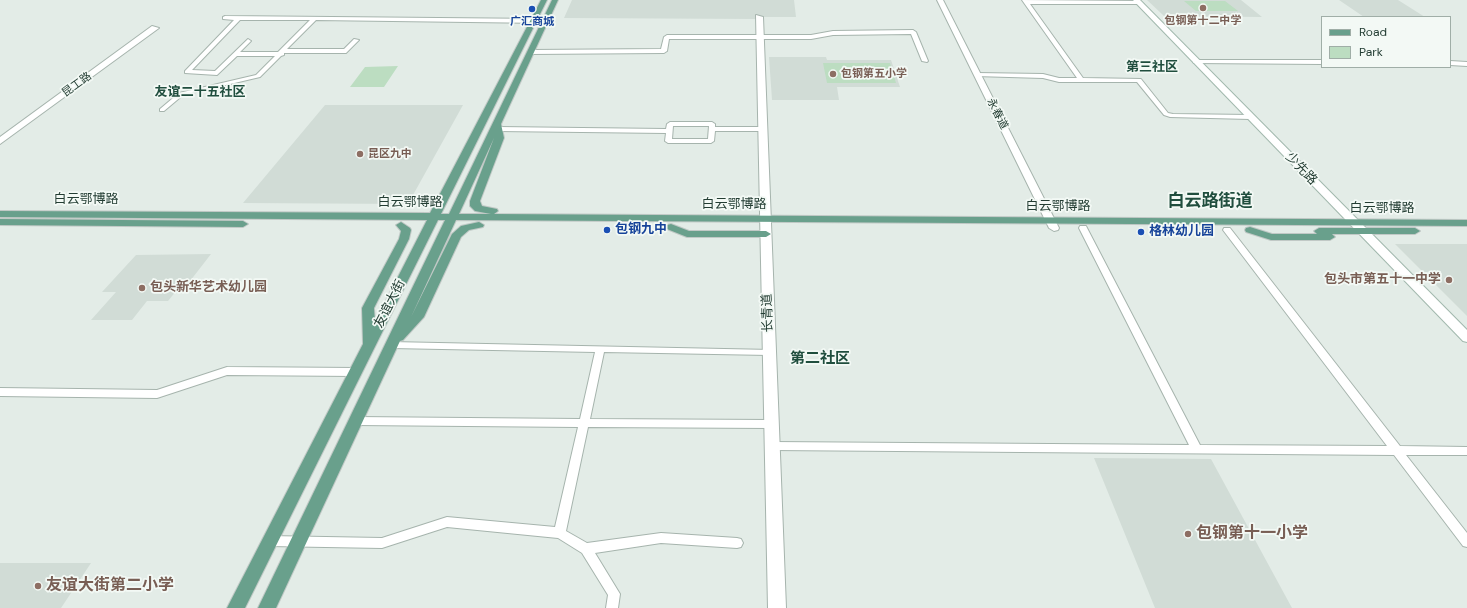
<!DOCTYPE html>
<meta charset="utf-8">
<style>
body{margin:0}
#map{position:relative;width:1467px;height:608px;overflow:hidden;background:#e3ece7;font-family:"DM Sans",sans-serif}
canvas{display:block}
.legend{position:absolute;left:1321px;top:16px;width:130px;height:52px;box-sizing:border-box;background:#f3f9f5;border:1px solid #a0aea7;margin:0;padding:5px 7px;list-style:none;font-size:12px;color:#233d33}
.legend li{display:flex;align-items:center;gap:8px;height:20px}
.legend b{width:20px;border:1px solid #a0aea7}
</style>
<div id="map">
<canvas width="1467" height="608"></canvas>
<ul class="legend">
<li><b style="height:5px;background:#69a08c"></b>Road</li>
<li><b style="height:11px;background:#bcddc1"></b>Park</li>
</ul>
</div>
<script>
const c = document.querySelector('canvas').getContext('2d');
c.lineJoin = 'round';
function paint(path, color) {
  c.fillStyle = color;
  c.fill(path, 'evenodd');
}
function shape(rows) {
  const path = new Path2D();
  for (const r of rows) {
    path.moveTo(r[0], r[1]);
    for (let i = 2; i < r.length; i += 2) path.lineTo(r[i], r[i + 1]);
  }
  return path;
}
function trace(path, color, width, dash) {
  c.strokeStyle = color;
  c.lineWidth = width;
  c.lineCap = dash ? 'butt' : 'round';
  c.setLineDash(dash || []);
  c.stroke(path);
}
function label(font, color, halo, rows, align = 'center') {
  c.font = font + ' "DM Sans","Noto Sans SC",sans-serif';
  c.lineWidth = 3.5;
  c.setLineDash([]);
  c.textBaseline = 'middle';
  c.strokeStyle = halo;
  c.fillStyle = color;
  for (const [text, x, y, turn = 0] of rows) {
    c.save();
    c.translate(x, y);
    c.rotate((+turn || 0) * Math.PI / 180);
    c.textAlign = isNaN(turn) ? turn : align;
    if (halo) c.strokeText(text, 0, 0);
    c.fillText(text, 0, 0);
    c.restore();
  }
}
paint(shape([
 [572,0,794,0,796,17,756,17,756,19,564,18],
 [1147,0,1241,0,1262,17,1164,16],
 [1339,0,1398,0,1425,17,1364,17],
 [769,57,826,57,827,60,891,60,900,87,837,87,839,100,772,100],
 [325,105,463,105,408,204,243,203],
 [1395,244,1467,244,1467,316],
 [211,254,187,285,181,285,168,301,147,301,132,320,91,320,116,292,102,292,136,255],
 [1094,458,1211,459,1292,608,1155,608],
 [0,563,91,563,61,608,0,608]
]), '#d1dcd6');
paint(shape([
 [1184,1,1225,1,1238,11,1196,11],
 [823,63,890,63,896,83,827,83],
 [398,66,384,87,350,87,365,67]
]), '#bcddc1');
const minor = shape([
 [1022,0,1139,1,1140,2,1137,4,1030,4,1083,78,1141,79,1168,113,1173,114,1250,115,1253,117,1250,119,1170,117,1164,115,1137,82,1059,82,1043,78,975,76,975,74,977,73,1043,74,1059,78,1077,78,1022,0],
 [225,16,545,19,548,21,545,23,316,20,287,49,344,49,354,39,359,40,346,53,284,53,284,55,281,56,260,77,183,95,164,111,160,111,160,109,179,93,256,75,275,56,237,56,217,75,185,73,185,71,234,20,223,19,223,17,225,16],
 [240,20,310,20,278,52,240,52,251,41,248,39,215,71,192,70,240,20],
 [913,30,916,32,928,61,927,62,922,61,911,34,833,35,811,39,669,39,667,51,664,53,530,54,527,52,530,50,661,49,664,37,667,35,811,35,833,31,913,30],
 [1196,60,1322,60,1322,64,1194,63,1193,62,1196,60],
 [1450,61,1467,62,1467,66,1450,65,1450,61],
 [670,122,712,122,715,124,715,127,762,127,765,129,762,131,715,131,714,141,711,143,668,143,665,141,666,133,498,131,495,129,498,127,666,129,667,124,670,122],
 [673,126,709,126,708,139,672,139,673,126],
 [1080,226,1086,226,1087,228,1200,445,1387,446,1223,230,1224,228,1230,228,1400,446,1467,447,1467,455,1406,455,1467,533,1467,547,1463,546,1394,455,772,450,768,449,767,446,768,443,772,442,1189,445,1079,228,1080,226],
 [391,342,772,350,774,352,772,354,769,355,604,352,590,419,771,420,775,421,776,424,775,427,771,428,588,427,566,531,587,543,661,533,737,538,741,539,743,543,741,547,737,548,661,543,595,553,620,594,618,608,606,608,608,595,582,553,558,538,447,527,382,548,269,546,265,545,263,541,265,537,269,536,382,538,447,517,555,527,578,427,356,425,352,424,351,421,352,418,356,417,580,419,595,352,391,348,386,345,391,342],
 [227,367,356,368,359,369,361,372,359,375,356,376,227,375,157,398,0,396,0,388,157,390,227,367]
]);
const tertiary = shape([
 [937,0,943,0,1059,228,1058,230,1054,231,1049,228,937,0],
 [756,15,763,17,786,608,768,608,756,15],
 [152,26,159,28,0,144,0,137,152,26]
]);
const secondary = shape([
 [1133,0,1140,0,1467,330,1467,342,1463,341,1133,0]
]);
const primary = shape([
 [541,0,547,0,441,214,449,214,552,0,558,0,501,124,504,138,480,201,482,206,497,209,498,211,494,214,1467,220,1467,226,456,220,411,317,452,234,461,226,479,222,484,225,483,227,469,230,461,237,424,317,403,340,400,341,276,608,258,608,445,220,438,220,245,608,227,608,363,344,362,308,399,239,401,231,396,225,401,222,410,228,411,230,409,239,374,308,375,322,427,220,0,217,0,211,430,213,541,0],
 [494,138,470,201,470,206,475,211,491,214,459,214,494,138],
 [0,219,243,221,248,224,243,227,0,225,0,219],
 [671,224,689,231,766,231,771,234,766,237,687,237,667,229,666,227,667,225,671,224],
 [1250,227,1272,234,1317,234,1314,231,1319,228,1415,228,1420,231,1415,234,1332,234,1335,237,1330,240,1271,240,1246,232,1245,230,1246,228,1250,227]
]);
trace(minor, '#a6b4ad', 2);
trace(tertiary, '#a6b4ad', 2);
trace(secondary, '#a1b8ad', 2);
trace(primary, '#c1c9c6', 2);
paint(minor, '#fff');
paint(tertiary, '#fff');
paint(secondary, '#fff');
paint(primary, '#69a08c');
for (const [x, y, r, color] of [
 [1203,8,4,"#8d6e63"],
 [532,9,4,"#1a4fb4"],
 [833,74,4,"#8d6e63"],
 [360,154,4,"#8d6e63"],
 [607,230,4,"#1a4fb4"],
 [1141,232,4,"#1a4fb4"],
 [1449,280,4,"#8d6e63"],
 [142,288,4,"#8d6e63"],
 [1188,534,4,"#8d6e63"],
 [38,586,4,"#8d6e63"]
]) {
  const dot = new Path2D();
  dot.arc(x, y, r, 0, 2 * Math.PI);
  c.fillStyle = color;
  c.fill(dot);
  trace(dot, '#f3f9f5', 1.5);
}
label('bold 11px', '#785e54', '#f3f9f5', [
 ["包钢第十二中学",1203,21,"center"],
 ["包钢第五小学",841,74],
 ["昆区九中",368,154]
], 'left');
label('bold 11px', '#164399', '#f3f9f5', [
 ["广汇商城",532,22]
]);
label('11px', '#233d33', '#f3f9f5', [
 ["昆工路",77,85,-36],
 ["永春道",997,114,63]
]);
label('bold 13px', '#204e3e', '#f3f9f5', [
 ["第三社区",1152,68],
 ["友谊二十五社区",200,93]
]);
label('13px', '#233d33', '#f3f9f5', [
 ["少先路",1301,169,46],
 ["白云鄂博路",86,200],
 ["白云鄂博路",410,203],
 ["白云鄂博路",734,205],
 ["白云鄂博路",1058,207],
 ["白云鄂博路",1382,209],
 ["友谊大街",390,304,-63],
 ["长青道",768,313,-92]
]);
label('bold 13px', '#164399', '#f3f9f5', [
 ["包钢九中",615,230],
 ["格林幼儿园",1149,232]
], 'left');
label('bold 13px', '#785e54', '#f3f9f5', [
 ["包头市第五十一中学",1441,280],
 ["包头新华艺术幼儿园",150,288,"left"]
], 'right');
label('bold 15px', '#204e3e', '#f3f9f5', [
 ["第二社区",820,359]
]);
label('bold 16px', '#785e54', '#f3f9f5', [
 ["包钢第十一小学",1196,534],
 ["友谊大街第二小学",46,586]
], 'left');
label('bold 17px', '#204e3e', '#f3f9f5', [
 ["白云路街道",1210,202]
]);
</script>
